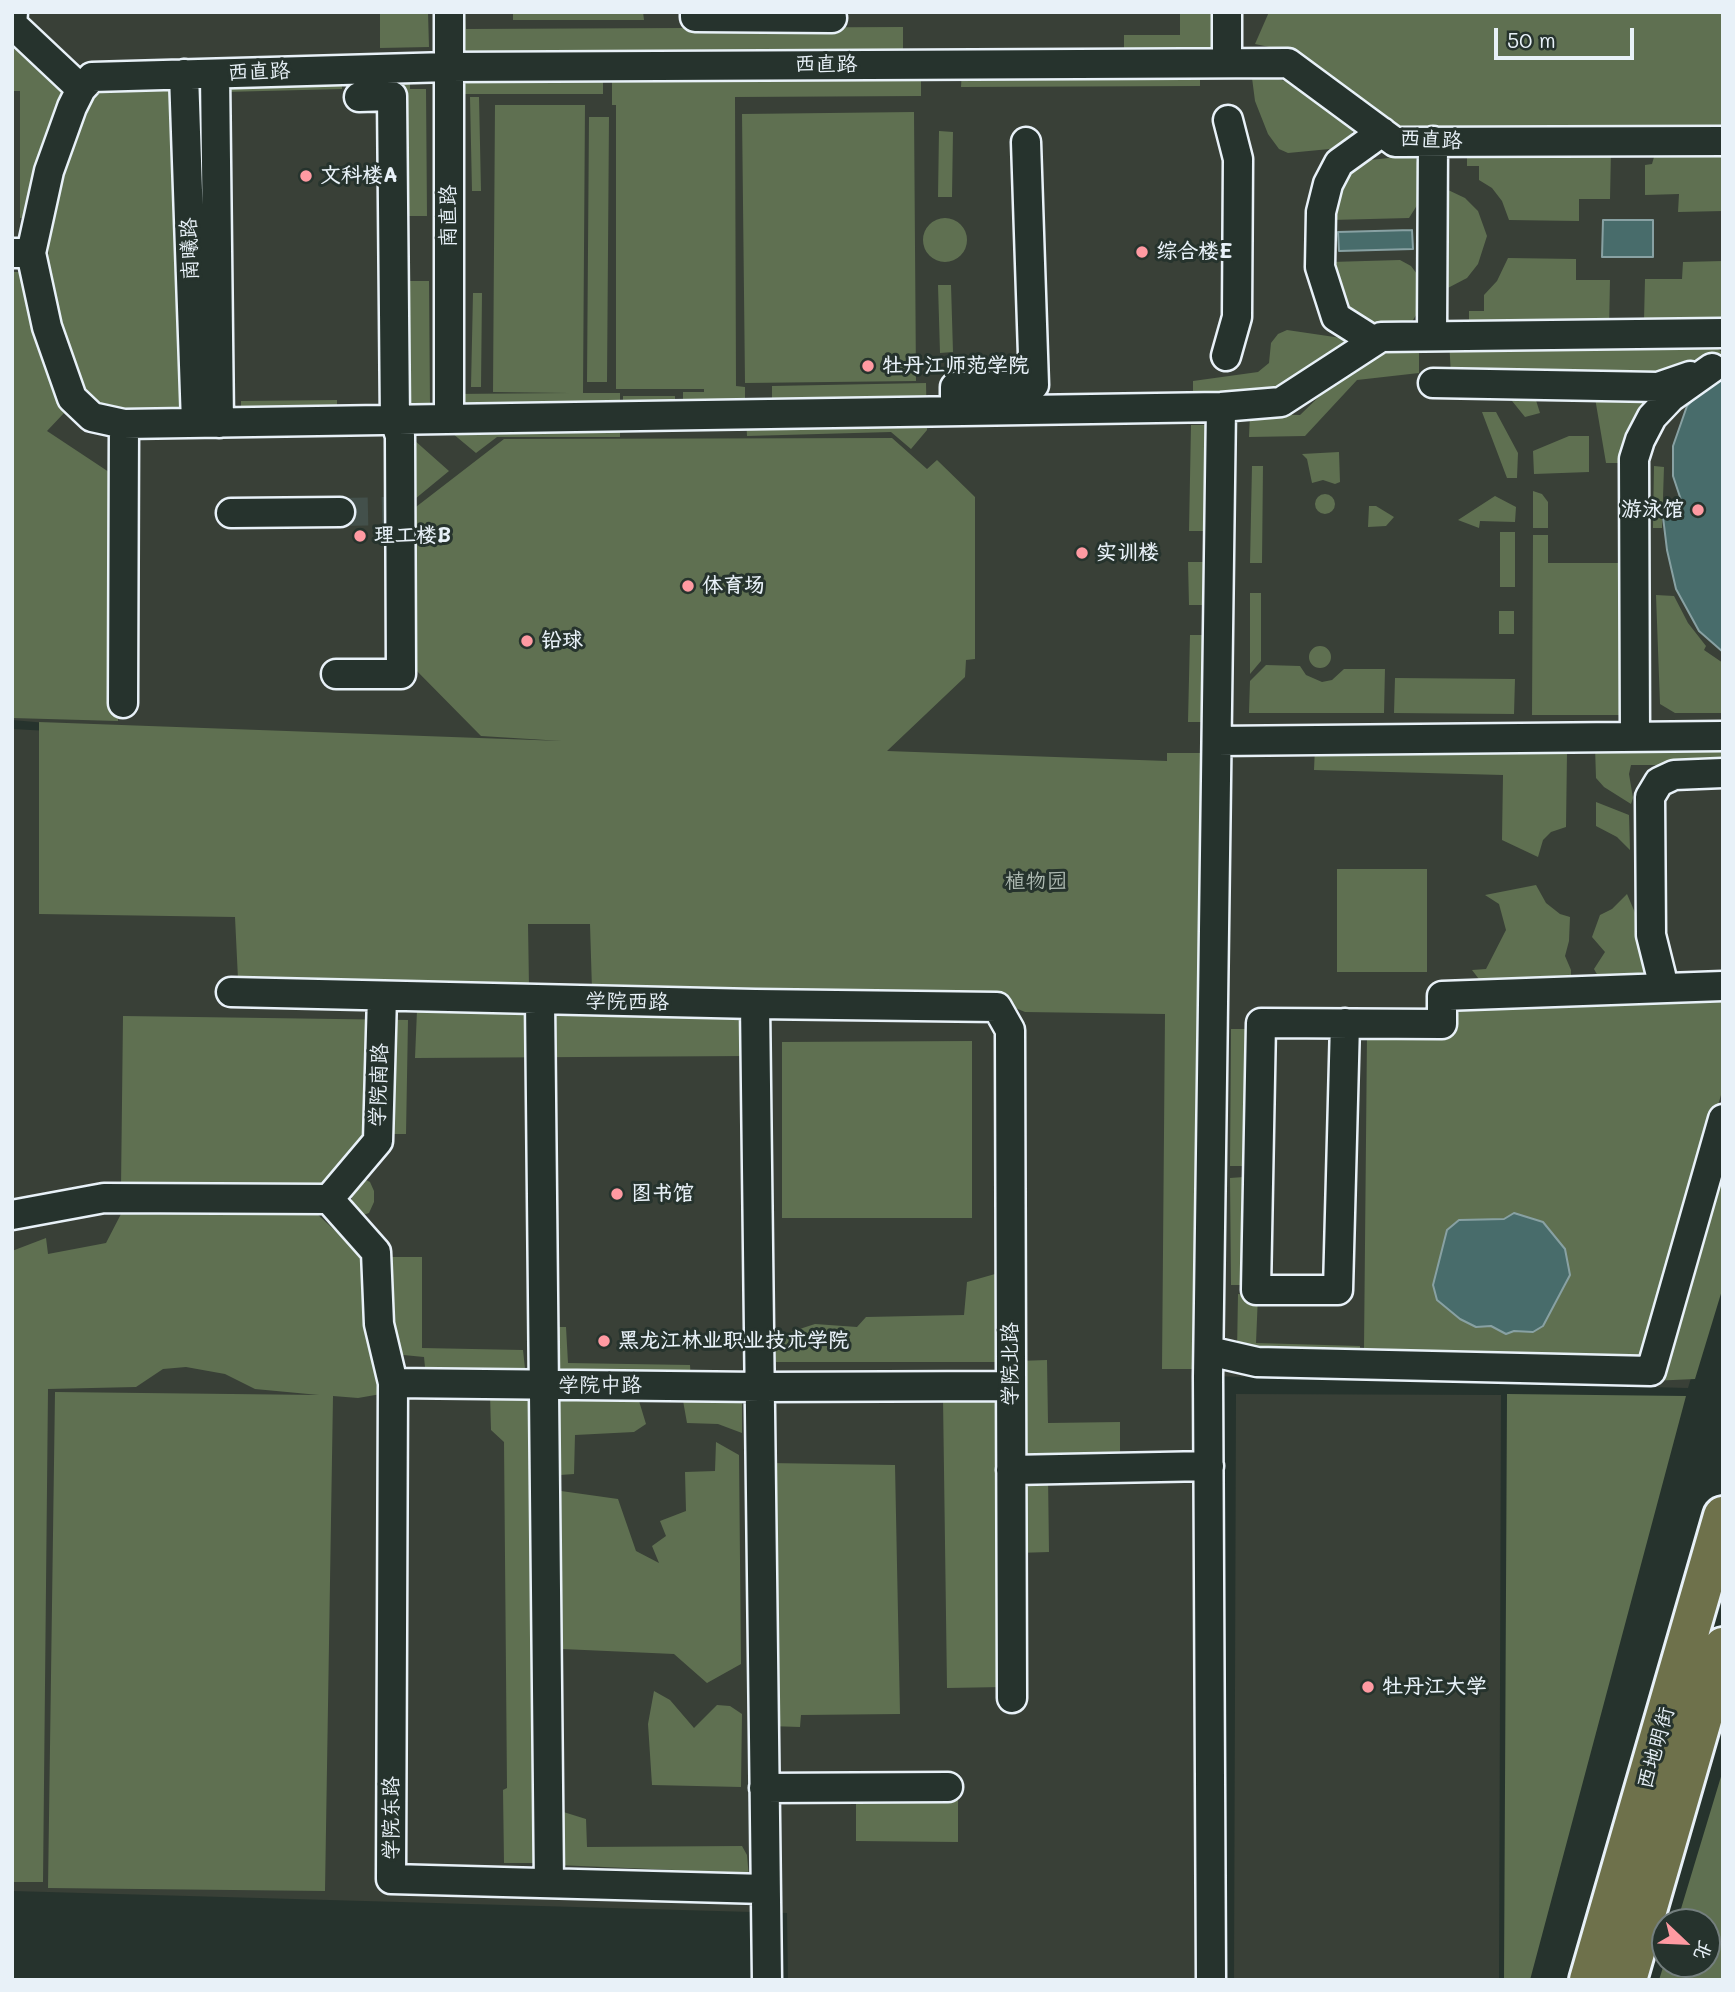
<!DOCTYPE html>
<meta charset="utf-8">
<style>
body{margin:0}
#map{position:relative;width:1735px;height:1992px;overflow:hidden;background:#26332d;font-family:Mali,"LXGW WenKai TC",sans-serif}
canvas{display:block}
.frame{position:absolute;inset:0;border:14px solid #e8f1f8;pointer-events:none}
.north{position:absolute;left:1651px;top:1908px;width:70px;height:70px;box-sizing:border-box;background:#26332d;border:2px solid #747f7e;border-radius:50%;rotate:113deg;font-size:19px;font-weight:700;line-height:28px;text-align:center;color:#e8f1f8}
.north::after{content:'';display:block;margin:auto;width:24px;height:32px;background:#ff9aa2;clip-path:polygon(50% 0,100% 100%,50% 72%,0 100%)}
.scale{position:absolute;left:1494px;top:28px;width:140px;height:32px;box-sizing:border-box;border:4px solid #e8f1f8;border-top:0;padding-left:9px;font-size:21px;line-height:24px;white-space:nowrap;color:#e8f1f8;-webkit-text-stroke:5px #26332d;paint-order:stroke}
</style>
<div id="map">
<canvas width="1735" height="1992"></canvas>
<div class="frame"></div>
<div class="north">北</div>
<div class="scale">50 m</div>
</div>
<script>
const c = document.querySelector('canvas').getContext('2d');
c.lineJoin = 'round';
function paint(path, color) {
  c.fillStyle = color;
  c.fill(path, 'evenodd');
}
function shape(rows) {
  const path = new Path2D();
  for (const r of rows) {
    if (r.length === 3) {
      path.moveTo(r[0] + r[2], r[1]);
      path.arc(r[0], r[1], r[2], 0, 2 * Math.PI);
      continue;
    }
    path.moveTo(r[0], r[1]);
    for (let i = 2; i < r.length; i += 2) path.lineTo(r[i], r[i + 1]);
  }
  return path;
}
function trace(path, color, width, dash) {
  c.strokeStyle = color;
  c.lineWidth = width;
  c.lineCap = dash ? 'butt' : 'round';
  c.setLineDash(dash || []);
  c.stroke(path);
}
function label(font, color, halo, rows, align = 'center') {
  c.font = font + ' Mali,"LXGW WenKai TC",sans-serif';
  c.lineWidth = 6;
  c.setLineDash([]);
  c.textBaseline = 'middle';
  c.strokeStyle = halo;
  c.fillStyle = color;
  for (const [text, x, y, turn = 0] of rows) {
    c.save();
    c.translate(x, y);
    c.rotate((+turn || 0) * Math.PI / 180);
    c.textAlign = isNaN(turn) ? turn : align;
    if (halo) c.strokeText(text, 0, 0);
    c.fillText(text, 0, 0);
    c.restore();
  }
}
paint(shape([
 [12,12,1723,12,1723,1272,1688,1388,1208,1376,1201,785,137,731,12,720],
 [12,729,1195,791,1196,1980,788,1980,787,1913,12,1891],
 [1236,1394,1501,1395,1499,1980,1234,1980]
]), '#394037');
paint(shape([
 [380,12,428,12,429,47,380,48],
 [433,12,465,12,466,29,903,27,903,59,458,62,458,39,433,39],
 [513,12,643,12,644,20,513,20],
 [1180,12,1215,12,1215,55,1124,55,1124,35,1180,35],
 [1269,12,1723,12,1723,132,1398,131,1293,52,1255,44],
 [12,41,69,90,29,218,20,218,20,91,12,91],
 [921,66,921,96,735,97,736,386,745,387,745,411,683,411,683,392,704,392,704,389,616,389,616,105,612,105,612,67],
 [1200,69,1200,86,961,87,962,70],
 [456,72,603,72,603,94,456,94],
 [1269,76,1291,83,1353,131,1347,143,1340,148,1288,153,1279,149,1268,134,1255,101,1252,78],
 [342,81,342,89,224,92,219,84],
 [368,81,410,81,410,89,426,89,427,216,407,216,406,92,368,92],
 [177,83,186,415,118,412,103,408,82,390,57,317,48,270,49,238,67,146,93,92,108,85],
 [470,97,479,97,481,191,472,191],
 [495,105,585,105,583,393,620,393,620,437,497,437,476,453,452,433,452,394,569,393,493,392],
 [914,112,916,381,745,383,742,114],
 [589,117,609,117,607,382,587,382],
 [939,131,953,132,952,197,938,197],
 [1467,148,1611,150,1610,199,1579,199,1579,221,1509,220,1502,201,1492,188,1479,180,1479,166,1467,166],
 [1415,155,1418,167,1421,199,1409,218,1331,220,1336,193,1353,162],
 [1723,155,1723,211,1678,212,1679,194,1645,195,1645,165,1652,164,1654,157],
 [1446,189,1465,198,1478,211,1487,236,1478,264,1467,278,1444,290],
 [945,240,22],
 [1508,258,1576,259,1576,280,1610,280,1609,329,1469,327,1469,311,1484,311,1484,295,1497,281],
 [1400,260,1411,266,1417,274,1420,284,1418,312,1408,328,1351,319,1331,262],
 [1723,261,1723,326,1650,322,1644,320,1645,279,1682,279,1683,262],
 [12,272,23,272,39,347,55,395,64,413,47,431,118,478,118,721,12,718],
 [408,281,429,281,430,407,408,407],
 [938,285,951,285,953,352,940,353],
 [473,293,482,293,481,387,471,387],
 [1287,330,1355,340,1279,392,1193,394,1193,381,1258,372,1269,363,1271,343,1278,334],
 [1449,339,1688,339,1694,348,1712,344,1723,353,1723,365,1664,378,1451,376],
 [1419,349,1419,373,1357,380,1305,436,1249,437,1250,414,1300,415,1356,361,1390,351],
 [926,383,927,430,911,449,891,432,747,436,746,417,772,417,772,386],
 [1594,392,1672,392,1627,463,1606,463],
 [1534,394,1540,413,1525,417,1508,396],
 [623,396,675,396,675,410,623,410],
 [337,400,337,409,241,410,241,401],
 [1482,412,1496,412,1518,453,1517,478,1507,478],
 [1191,425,1212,425,1211,531,1189,531],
 [405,432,449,471,404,508],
 [1569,436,1589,436,1589,472,1534,474,1533,451],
 [892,438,927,469,937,460,975,497,975,659,966,660,965,677,887,751,1167,761,1167,753,1209,753,1204,1369,1162,1369,1165,1014,1025,1012,1006,1004,592,990,590,924,528,924,529,987,238,979,235,917,39,914,39,722,562,741,481,736,409,663,412,510,504,439],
 [1339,452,1340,482,1335,484,1323,480,1312,483,1307,459,1302,454],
 [1252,466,1263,466,1262,563,1250,563],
 [1654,466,1664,467,1662,528,1653,528],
 [1533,491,1542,494,1548,502,1548,528,1533,528],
 [1325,504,10],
 [1495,496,1516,507,1515,522,1480,521,1479,528,1458,520],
 [1369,506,1376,506,1394,517,1386,526,1368,527],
 [1500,532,1515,532,1515,587,1500,587],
 [1533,535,1548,535,1548,563,1627,563,1626,715,1532,715],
 [1188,562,1211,562,1211,605,1189,605],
 [1250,593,1261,593,1261,661,1250,674],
 [1656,595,1674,596,1688,623,1706,646,1704,650,1723,663,1723,713,1675,713,1660,704],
 [1499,611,1514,611,1514,634,1499,634],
 [1190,635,1212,635,1211,722,1188,722],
 [1320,657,11],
 [1266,665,1300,666,1306,675,1322,682,1332,680,1344,669,1385,669,1384,713,1249,713,1250,681],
 [1395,678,1515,679,1514,714,1394,713],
 [1595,746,1723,746,1723,765,1631,765,1629,774,1633,798,1631,804,1604,787,1596,778],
 [1315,747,1567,752,1566,827,1551,832,1543,840,1538,857,1502,840,1503,775,1314,770],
 [1596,802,1629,815,1630,850,1617,837,1596,826],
 [1337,869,1427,869,1427,972,1337,972],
 [1536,885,1546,903,1560,914,1570,917,1569,941,1565,956,1571,970,1571,982,1485,987,1472,970,1486,969,1506,930,1499,904,1485,895],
 [1627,894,1639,922,1635,930,1654,973,1654,977,1600,980,1594,969,1605,952,1592,937,1600,915,1612,909],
 [1723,995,1723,1088,1645,1359,1364,1348,1367,1035,1452,1032,1461,1005],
 [417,1010,746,1011,747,1056,415,1058],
 [123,1016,408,1020,406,1134,376,1134,352,1147,328,1190,121,1188],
 [1231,1029,1249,1029,1248,1166,1230,1166],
 [972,1041,972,1218,782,1218,782,1042],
 [1723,1134,1723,1287,1695,1379,1651,1381],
 [1244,1177,1245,1285,1231,1285,1230,1178],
 [362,1178,370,1182,374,1191,374,1202,369,1213,363,1215,357,1211,352,1204,352,1192],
 [315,1212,359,1253,371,1281,381,1394,358,1398,333,1396,325,1891,48,1888,55,1392,319,1395,255,1389,225,1374,186,1367,163,1369,136,1387,48,1389,43,1882,12,1882,12,1251,46,1238,48,1254,106,1243,121,1214],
 [386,1257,422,1257,422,1348,523,1350,526,1378,426,1377,424,1357,393,1354],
 [995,1274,997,1362,776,1362,775,1337,815,1324,857,1327,866,1317,964,1315,967,1282],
 [1238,1294,1258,1295,1256,1343,1360,1346,1360,1360,1237,1353],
 [538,1327,566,1327,568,1363,690,1365,691,1381,539,1379],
 [1047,1360,1048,1423,1120,1422,1120,1463,1019,1464,1018,1361],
 [490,1394,538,1394,542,1863,504,1863,503,1790,507,1788,504,1442,491,1430],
 [742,1394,742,1433,718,1424,687,1423,682,1395],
 [1507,1394,1686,1396,1530,1980,1504,1980],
 [943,1398,1003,1399,1004,1687,947,1688],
 [560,1400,639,1401,646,1424,634,1432,575,1435,574,1474,560,1475],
 [716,1442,739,1455,741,1664,707,1683,674,1654,562,1649,561,1491,618,1499,636,1551,659,1563,652,1546,666,1536,660,1521,686,1511,685,1472,715,1471],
 [769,1463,895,1465,900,1714,801,1715,800,1727,769,1726],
 [1016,1475,1048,1475,1049,1552,1017,1553],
 [654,1691,670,1700,694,1728,717,1705,730,1706,742,1714,741,1787,652,1785,648,1724],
 [1723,1770,1723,1980,1659,1980,1665,1961,1665,1964,1707,1964,1707,1922,1677,1922],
 [856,1799,958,1799,958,1842,856,1841],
 [557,1810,586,1819,587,1847,742,1846,747,1855,749,1878,690,1876,675,1870,557,1865]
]), '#5f7051');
const water = shape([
 [1603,220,1653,220,1653,257,1602,257,1603,220],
 [1412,230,1413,249,1339,251,1338,232,1412,230],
 [1723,377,1723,652,1699,631,1676,589,1667,550,1663,517,1682,503,1673,476,1673,446,1687,406,1711,381,1723,377],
 [1514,1213,1543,1222,1565,1249,1570,1275,1543,1326,1533,1332,1514,1331,1506,1334,1491,1326,1476,1327,1460,1319,1437,1300,1433,1285,1447,1230,1459,1220,1504,1219,1514,1213]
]);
paint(water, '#486c6b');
trace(water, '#88a1a3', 2);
trace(shape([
 [340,512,386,511]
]), '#43504b', 28, [28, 14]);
const minor = shape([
 [13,12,12,24,81,89],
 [695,12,695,17,832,18],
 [1227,62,1227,12],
 [184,74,196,423],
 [215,74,219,423],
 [12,253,31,253,47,327,72,398,92,417,124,424,1221,407,1281,402,1381,337,1723,333],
 [31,253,49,171,72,107,81,89,92,77,449,67,1288,63,1395,142,1723,141],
 [1432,336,1433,141],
 [1374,341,1336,317,1320,267,1321,212,1328,184,1339,163,1382,132],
 [1226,356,1237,317,1238,159,1228,120],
 [1433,383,1658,387,1690,376],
 [955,411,955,387,1034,385,1026,142],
 [449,419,449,12],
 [231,513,340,512],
 [336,674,401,674,400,436,395,421,392,96,359,97],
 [123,703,124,424],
 [1635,737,1634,459,1640,440,1652,417,1671,397,1712,368],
 [1217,741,1723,736],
 [1652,988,1659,984,1661,975,1651,935,1650,797,1659,782,1674,775,1723,773],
 [231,992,755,1004,997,1007,1010,1030,1012,1698],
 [540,1000,549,1883],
 [755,1004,767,1980],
 [1345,1023,1338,1290,1256,1290,1261,1023,1442,1024,1442,996,1723,986],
 [329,1199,376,1252,379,1324,393,1383,760,1387,1011,1386],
 [329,1199,378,1141,382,996],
 [12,1215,104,1198,329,1199],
 [1209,1351,1257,1362,1651,1371,1723,1119],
 [393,1383,391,1879,765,1889],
 [1011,1470,1209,1466],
 [764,1788,948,1787],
 [1211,1980,1208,1376,1221,407]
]);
const highway = shape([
 [1589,1980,1723,1516],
 [1627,1980,1723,1647]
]);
trace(minor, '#e8f1f8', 33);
trace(highway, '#e8f1f8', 44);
trace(minor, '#26332d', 28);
trace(highway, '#6e714b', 38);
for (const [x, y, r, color] of [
 [306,176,7,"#ff9aa2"],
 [1142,252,7,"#ff9aa2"],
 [868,366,7,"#ff9aa2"],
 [1698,510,7,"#ff9aa2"],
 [360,536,7,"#ff9aa2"],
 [1082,553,7,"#ff9aa2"],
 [688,586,7,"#ff9aa2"],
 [527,641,7,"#ff9aa2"],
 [617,1194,7,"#ff9aa2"],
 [604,1341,7,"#ff9aa2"],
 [1368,1687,7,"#ff9aa2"]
]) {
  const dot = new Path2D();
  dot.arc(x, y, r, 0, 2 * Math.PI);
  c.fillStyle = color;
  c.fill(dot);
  trace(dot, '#26332d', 2.5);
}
label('21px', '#e8f1f8', '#26332d', [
 ["西直路",826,65],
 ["西直路",259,72,-2],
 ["西直路",1431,140,3],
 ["南直路",449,216,-90],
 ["南曦路",190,249,-92],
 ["学院西路",627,1002,1],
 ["学院南路",379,1085,-88],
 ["学院北路",1011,1364,-90],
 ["学院中路",600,1386],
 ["西地明街",1656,1748,-74],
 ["学院东路",392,1818,-90]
]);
label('bold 21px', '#e8f1f8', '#26332d', [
 ["文科楼A",320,176],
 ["综合楼E",1156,252],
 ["牡丹江师范学院",882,366],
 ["游泳馆",1684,510,"right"],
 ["理工楼B",374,536],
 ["实训楼",1096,553],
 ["体育场",702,586],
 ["铅球",541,641],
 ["图书馆",631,1194],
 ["黑龙江林业职业技术学院",618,1341],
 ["牡丹江大学",1382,1687]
], 'left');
label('21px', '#b1bdb5', '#26332d', [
 ["植物园",1036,882]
]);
</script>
